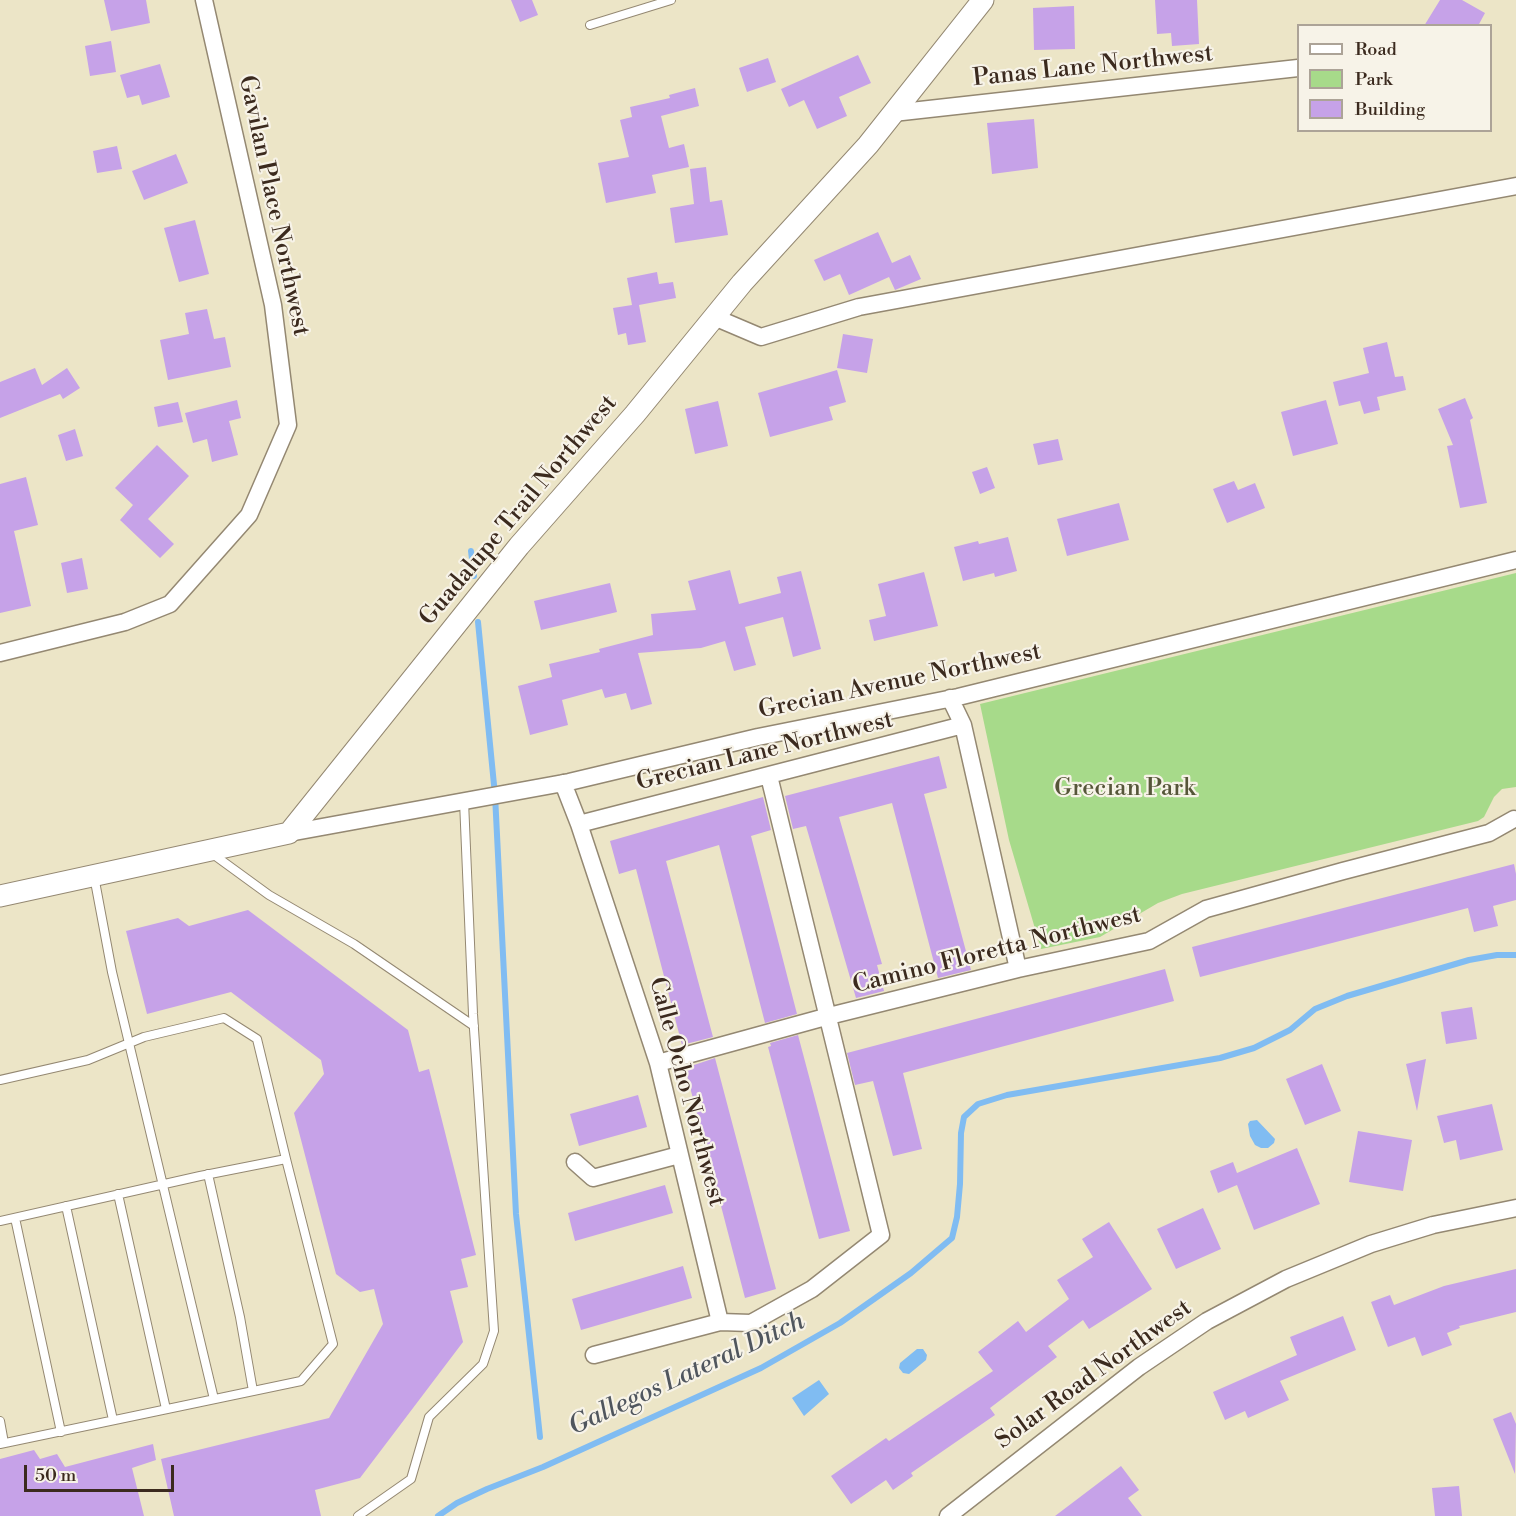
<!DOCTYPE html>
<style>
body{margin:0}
#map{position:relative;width:1516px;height:1516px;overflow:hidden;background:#ece5c7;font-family:"Libre Bodoni",serif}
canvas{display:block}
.legend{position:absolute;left:1297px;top:24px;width:195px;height:108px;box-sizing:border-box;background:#f7f3e8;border:2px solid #aca397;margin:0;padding:8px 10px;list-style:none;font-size:18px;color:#3b2a1e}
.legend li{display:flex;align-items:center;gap:12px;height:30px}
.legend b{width:30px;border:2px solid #aca397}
.scale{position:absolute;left:24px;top:1465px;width:150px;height:27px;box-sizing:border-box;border:3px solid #3b2a1e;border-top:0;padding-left:8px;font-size:18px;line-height:21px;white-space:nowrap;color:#3b2a1e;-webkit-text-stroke:4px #f7f3e8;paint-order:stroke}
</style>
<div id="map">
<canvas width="1516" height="1516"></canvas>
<ul class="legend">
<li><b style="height:8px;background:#fff"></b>Road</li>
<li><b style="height:16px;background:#a7da8a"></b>Park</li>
<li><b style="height:16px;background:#c6a2e8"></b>Building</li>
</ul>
<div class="scale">50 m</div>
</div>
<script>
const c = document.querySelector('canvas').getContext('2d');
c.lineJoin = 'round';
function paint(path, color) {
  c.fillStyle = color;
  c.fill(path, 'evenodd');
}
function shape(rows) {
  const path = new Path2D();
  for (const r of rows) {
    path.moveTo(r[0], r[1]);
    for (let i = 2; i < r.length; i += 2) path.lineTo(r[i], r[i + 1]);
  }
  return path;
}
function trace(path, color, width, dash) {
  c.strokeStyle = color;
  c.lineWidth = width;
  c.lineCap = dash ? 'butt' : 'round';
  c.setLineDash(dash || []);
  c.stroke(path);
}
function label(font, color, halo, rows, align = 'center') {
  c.font = font + ' "Libre Bodoni",serif';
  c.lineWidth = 4.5;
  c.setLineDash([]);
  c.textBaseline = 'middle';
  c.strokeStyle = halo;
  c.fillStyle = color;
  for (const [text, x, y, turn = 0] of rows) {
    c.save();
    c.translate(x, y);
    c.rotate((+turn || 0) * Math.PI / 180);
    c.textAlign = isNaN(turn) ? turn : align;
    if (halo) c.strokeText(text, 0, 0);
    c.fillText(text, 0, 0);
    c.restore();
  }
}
paint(shape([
 [1516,573,1516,787,1502,789,1494,797,1484,817,1478,821,1182,894,1158,903,1100,937,1041,949,1009,840,980,704]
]), '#a7da8a');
paint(shape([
 [1257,1120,1275,1139,1274,1143,1268,1148,1261,1148,1255,1145,1250,1136,1248,1124,1250,1121],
 [917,1349,923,1349,927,1355,926,1360,909,1374,903,1373,899,1368,900,1363],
 [819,1380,829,1394,804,1416,792,1398]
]), '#80bcf2');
trace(shape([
 [471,551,474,576],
 [478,622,495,795,516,1214,540,1437],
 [438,1516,457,1503,487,1489,543,1467,761,1368,840,1323,911,1273,952,1238,957,1217,960,1184,961,1133,964,1117,978,1104,1007,1095,1220,1058,1254,1048,1290,1030,1315,1009,1347,996,1469,960,1497,955,1516,955]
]), '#80bcf2', 6);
paint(shape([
 [104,0,146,0,150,23,111,31],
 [511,0,532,0,538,15,520,22],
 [1155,0,1197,0,1199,44,1172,46,1171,33,1157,34],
 [1440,0,1462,0,1485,13,1478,26,1424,26],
 [1074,6,1075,49,1034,50,1033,8],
 [111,41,116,72,90,76,85,46],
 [858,55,871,83,839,97,847,116,817,129,804,100,789,107,781,89],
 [768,58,776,82,747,92,739,68],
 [160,64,170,97,142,105,139,95,127,98,120,75],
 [695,88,699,106,661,116,669,148,684,144,689,167,652,175,656,193,606,203,598,163,629,157,620,120,632,117,630,107,670,98,669,95],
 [1034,119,1038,168,992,174,987,123],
 [117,146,122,169,97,173,93,151],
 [176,154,188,183,144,200,132,171],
 [706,167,710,202,722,200,728,235,675,243,670,208,694,204,690,169],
 [195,220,209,274,179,282,164,228],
 [878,232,892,263,910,255,921,279,895,290,889,277,849,295,840,274,824,281,814,260],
 [657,272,659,284,673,282,676,298,639,305,646,342,628,345,626,333,618,335,613,308,632,305,627,278],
 [207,309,214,339,225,337,231,367,168,380,160,340,189,334,185,313],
 [843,334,873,339,867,373,837,368],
 [1387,342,1395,377,1403,376,1406,390,1377,397,1380,410,1364,414,1360,401,1339,406,1333,382,1369,373,1363,348],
 [35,368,42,385,67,368,80,388,63,399,60,394,0,418,0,382],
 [837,370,846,402,829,407,833,420,770,437,758,393],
 [1465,398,1473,418,1470,420,1487,503,1460,508,1447,446,1453,445,1438,409],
 [237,400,241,418,229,421,238,455,212,462,207,439,193,443,185,413],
 [1326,400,1338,444,1293,456,1281,412],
 [718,401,728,446,695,454,685,409],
 [178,402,183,422,158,427,154,407],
 [75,429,83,456,66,461,58,435],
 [1058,439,1063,460,1038,465,1033,444],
 [157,445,189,476,148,519,174,544,160,558,120,520,133,505,115,488],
 [987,467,995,488,980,494,972,472],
 [26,477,38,525,14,531,31,606,0,613,0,484],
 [1234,481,1238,490,1255,483,1265,508,1227,523,1213,489],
 [1119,503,1129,540,1067,556,1057,519],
 [1008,537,1017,571,995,577,994,573,963,581,954,547,978,541,979,544],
 [82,558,88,589,67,593,61,563],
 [730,570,739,604,781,593,777,577,801,571,821,649,793,657,783,617,745,627,756,665,734,671,725,641,701,648,638,653,652,704,631,710,626,693,605,698,602,689,562,700,568,725,530,735,518,686,552,677,549,664,600,652,599,649,653,635,651,614,696,610,688,581],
 [924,572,938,626,874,641,869,620,886,616,878,584],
 [610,583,617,612,541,630,534,601],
 [939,756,947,788,924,794,971,970,938,978,892,803,839,817,882,964,877,965,884,991,856,998,806,826,793,829,785,796],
 [763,797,771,830,751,836,797,1014,765,1023,719,845,666,861,713,1037,682,1045,636,869,619,874,610,841],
 [1514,864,1516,874,1516,900,1493,906,1498,926,1474,932,1468,908,1200,977,1192,947],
 [248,910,408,1030,419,1072,429,1069,476,1255,461,1259,468,1287,450,1291,463,1342,360,1478,315,1490,321,1516,174,1516,161,1459,329,1418,383,1324,374,1289,360,1292,336,1274,294,1113,324,1074,321,1060,231,992,147,1014,126,931,178,918,189,926],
 [1165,969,1174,1001,903,1073,922,1149,893,1156,873,1081,855,1085,847,1053],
 [1472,1007,1477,1039,1446,1044,1441,1012],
 [798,1035,850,1231,819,1239,768,1047,771,1046,770,1043],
 [715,1058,776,1289,745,1298,685,1068],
 [1426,1059,1417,1111,1406,1064],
 [1322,1064,1341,1111,1305,1125,1286,1079],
 [638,1095,647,1127,579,1146,570,1114],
 [1492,1104,1503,1150,1460,1160,1456,1140,1444,1143,1437,1116],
 [1358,1131,1412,1140,1403,1191,1349,1182],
 [1297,1148,1320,1204,1254,1230,1237,1185,1218,1193,1210,1171,1233,1162,1237,1173],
 [665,1185,673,1213,575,1241,568,1213],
 [1203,1208,1221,1249,1176,1269,1157,1229],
 [1109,1222,1152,1289,1089,1329,1083,1320,1048,1346,1057,1357,990,1408,995,1415,911,1473,913,1476,893,1490,886,1480,851,1504,831,1476,886,1438,889,1441,993,1371,978,1352,1018,1321,1026,1332,1069,1299,1057,1280,1093,1257,1082,1239],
 [683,1266,692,1298,581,1330,572,1299],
 [1516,1269,1516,1312,1459,1326,1460,1328,1447,1333,1452,1345,1422,1356,1415,1337,1388,1347,1371,1302,1390,1295,1394,1305,1444,1286],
 [1343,1316,1356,1350,1280,1381,1289,1400,1248,1418,1245,1411,1225,1420,1213,1392,1297,1355,1290,1337],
 [1511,1412,1516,1424,1515,1474,1493,1419],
 [153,1444,156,1460,132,1468,144,1516,0,1516,0,1459,34,1450,40,1459,57,1454,65,1467],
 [1121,1466,1139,1490,1128,1498,1142,1516,1055,1516],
 [1459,1486,1462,1516,1435,1516,1432,1488]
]), '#c6a2e8');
const service = shape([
 [590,25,671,0],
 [210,852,269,895,354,944,474,1026],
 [94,876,112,972,214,1399],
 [0,1080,88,1060,144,1037,224,1018,257,1039,286,1159],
 [208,1174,240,1317,253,1391],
 [118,1194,166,1409],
 [66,1206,113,1420],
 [15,1218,61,1432],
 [0,1221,200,1176,286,1159,333,1344,301,1381,0,1444],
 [0,1421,4,1443],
 [358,1516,411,1479,429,1417,483,1364,494,1331,473,1014,464,801]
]);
const minor = shape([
 [893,113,1298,68],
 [714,317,761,337,859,307,1516,186],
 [0,653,125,622,170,604,249,515,288,425,273,305,204,0],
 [950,698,963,725,1018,969],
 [563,783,579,824,658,1063,720,1322],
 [579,824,963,725],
 [289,833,569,782,758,737,958,697,1516,560],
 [658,1063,829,1016,1018,969,1149,941,1206,909,1343,871,1489,833,1514,819],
 [575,1162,593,1178,679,1155],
 [594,1355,720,1322,751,1323,812,1289,881,1235,769,776],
 [948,1516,1139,1367,1207,1321,1286,1279,1371,1244,1433,1225,1516,1208]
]);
const tertiary = shape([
 [0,896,289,833,519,546,635,414,742,283,868,145,983,0]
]);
trace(service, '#948872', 10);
trace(minor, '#948872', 19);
trace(tertiary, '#948872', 23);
trace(service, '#fff', 8);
trace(minor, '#fff', 16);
trace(tertiary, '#fff', 21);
label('24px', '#3b2a1e', '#f7f3e8', [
 ["Panas Lane Northwest",1093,67,-6],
 ["Gavilan Place Northwest",273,206,78],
 ["Guadalupe Trail Northwest",519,511,-50],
 ["Grecian Avenue Northwest",900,682,-12],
 ["Grecian Lane Northwest",765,752,-14],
 ["Camino Floretta Northwest",997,951,-14],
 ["Calle Ocho Northwest",686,1092,75],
 ["Solar Road Northwest",1094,1375,-36]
]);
label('24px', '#565639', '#f7f3e8', [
 ["Grecian Park",1125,789]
]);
label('italic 26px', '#50565e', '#f7f3e8', [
 ["Gallegos Lateral Ditch",687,1375,-25]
]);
</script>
